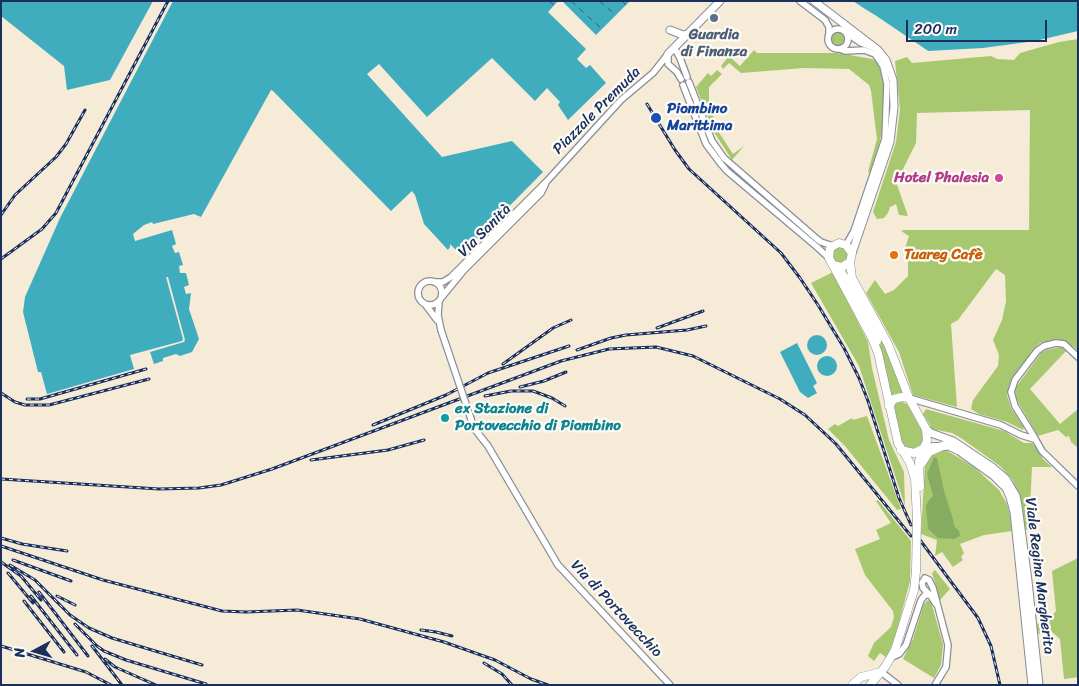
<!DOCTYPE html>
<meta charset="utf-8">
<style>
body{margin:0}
#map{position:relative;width:1079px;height:686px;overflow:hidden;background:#f5ebd7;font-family:Sriracha,sans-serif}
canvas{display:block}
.frame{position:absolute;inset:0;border:2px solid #1b2f5e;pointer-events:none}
.north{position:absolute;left:10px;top:626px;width:50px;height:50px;-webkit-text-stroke:4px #fdfcf7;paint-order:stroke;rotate:264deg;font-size:14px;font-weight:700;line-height:20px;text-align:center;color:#1b2f5e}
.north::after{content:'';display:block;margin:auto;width:18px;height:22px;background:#1b2f5e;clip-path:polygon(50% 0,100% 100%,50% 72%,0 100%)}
.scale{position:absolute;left:906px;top:20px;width:141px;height:22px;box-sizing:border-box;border:2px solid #1b2f5e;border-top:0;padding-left:6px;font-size:15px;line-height:18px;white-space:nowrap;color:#1b2f5e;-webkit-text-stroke:4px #fdfcf7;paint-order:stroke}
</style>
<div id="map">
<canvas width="1079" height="686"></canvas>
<div class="frame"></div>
<div class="north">N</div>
<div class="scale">200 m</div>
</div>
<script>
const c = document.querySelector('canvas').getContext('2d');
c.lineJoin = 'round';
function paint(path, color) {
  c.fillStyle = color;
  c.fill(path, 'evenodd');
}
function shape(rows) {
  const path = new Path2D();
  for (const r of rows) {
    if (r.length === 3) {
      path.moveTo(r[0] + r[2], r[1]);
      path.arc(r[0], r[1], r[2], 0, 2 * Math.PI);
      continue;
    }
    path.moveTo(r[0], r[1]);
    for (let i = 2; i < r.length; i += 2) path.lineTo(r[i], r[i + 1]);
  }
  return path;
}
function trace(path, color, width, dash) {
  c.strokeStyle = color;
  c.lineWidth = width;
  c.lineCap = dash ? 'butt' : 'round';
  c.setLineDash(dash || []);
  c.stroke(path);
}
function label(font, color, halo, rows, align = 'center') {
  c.font = font + ' Sriracha,sans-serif';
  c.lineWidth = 4.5;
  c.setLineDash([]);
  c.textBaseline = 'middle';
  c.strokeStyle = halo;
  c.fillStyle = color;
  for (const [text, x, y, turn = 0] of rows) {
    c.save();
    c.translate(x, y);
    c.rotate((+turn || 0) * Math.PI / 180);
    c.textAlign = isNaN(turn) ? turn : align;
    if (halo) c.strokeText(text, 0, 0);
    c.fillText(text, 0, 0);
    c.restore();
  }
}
paint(shape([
 [838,39,7],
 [1078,39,1078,351,1073,346,1071,347,1064,341,1058,339,1040,343,1037,346,1011,380,1007,395,1011,408,1024,427,1023,430,1007,422,979,414,971,409,973,400,998,366,999,355,993,340,1002,320,1006,301,1005,275,996,269,958,320,951,324,957,407,913,395,899,352,866,293,875,280,885,294,894,290,908,276,908,263,910,257,907,255,909,250,905,248,909,236,901,231,904,230,1029,230,1030,110,917,113,916,143,903,169,909,174,895,179,908,216,899,215,896,204,890,207,888,213,884,218,877,219,873,212,896,142,900,109,895,61,907,57,912,63,991,56,997,59,1014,60,1020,53,1059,42],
 [754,50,757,53,838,53,872,59,876,61,880,68,883,82,883,127,880,141,870,173,868,172,877,139,871,91,869,85,849,69,804,68,741,73,729,63,723,69,721,66,729,56,740,66],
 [717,70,722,74,709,87,709,100,715,123,718,131,733,154,744,146,732,160,714,132,696,87,708,73,711,76],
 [840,255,8],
 [833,272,868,342,872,368,889,440,904,472,905,506,859,366,811,283],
 [846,273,888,351,903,393,894,394,890,397,876,330],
 [1061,347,1066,351,1030,389,1060,424,1078,409,1078,448,1071,442,1069,436,1066,437,1058,430,1038,436,1015,397,1016,387,1041,353,1046,350],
 [900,401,907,404,923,433,924,438,921,445,914,449,904,447,900,438,894,408,895,404],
 [926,409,1004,431,1024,443,1032,443,1037,448,1043,459,1052,467,1032,467,1029,529,1024,530,1018,492,1012,479,1000,466,961,438,952,433,932,429,923,414],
 [867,416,901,509,897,510,845,446,828,429,835,424,838,426,852,418,853,420],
 [946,450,974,467,999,490,1007,504,1010,515,1012,531,984,535,960,544,964,553,961,557,963,560,953,567,942,552,935,556,937,540,921,534,925,463,934,452],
 [878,500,911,541,910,581,896,634,887,658,880,653,874,661,868,656,874,643,891,627,894,617,893,611,865,575,855,549,880,539,876,530,891,523,876,501],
 [1078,558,1078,677,1064,679,1060,639,1052,632,1037,634,1035,624,1046,623,1056,611,1052,571],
 [935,570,950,589,940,600,932,573],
 [928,600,931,602,943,644,941,665,934,678,903,659,913,639,924,604]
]), '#a8c870');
paint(shape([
 [934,457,937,458,938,463,944,491,953,519,954,526,959,531,960,536,954,539,938,538,928,529,926,506,929,500,933,496,927,474]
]), '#86ac62');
paint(shape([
 [1,1,153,1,110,80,67,90,64,66,1,16],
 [173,1,558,1,548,12,586,49,577,59,586,68,590,65,606,83,568,120,558,105,560,102,547,88,535,101,492,58,427,117,379,64,367,74,442,157,512,141,543,172,461,255,450,244,450,247,448,250,424,224,415,195,412,191,391,211,273,91,271,90,201,217,194,214,153,224,152,222,144,225,133,234,135,241,172,230,176,244,172,246,175,253,179,252,183,265,179,266,180,273,186,273,189,285,184,287,186,294,191,293,189,309,199,339,192,352,180,356,176,354,163,358,163,361,154,364,150,352,184,342,185,340,168,277,166,277,183,339,182,341,130,355,134,369,47,394,41,372,38,372,23,312,25,297,60,218],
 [562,1,630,1,596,35],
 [853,1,1078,1,1078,31,1035,41,983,48,928,51],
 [817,345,10],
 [797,343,817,383,813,386,817,393,808,398,800,392,780,352],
 [827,366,10]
]), '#3fadbd');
paint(shape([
 [851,1,875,15,928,51,926,52]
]), '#f5ebd7');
trace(shape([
 [549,1,554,5],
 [571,1,602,29],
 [599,1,616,15],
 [622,1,626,5]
]), '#296184', 1, [6, 5]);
const minor = shape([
 [800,1,825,20,829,27,829,34],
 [838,39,10],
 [848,34,861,43,872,47],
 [675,49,680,58,687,77],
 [840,49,845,51,864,50,875,54,883,66,887,84,885,139,854,231,846,245],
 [668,56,668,64,677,72,681,79],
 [689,82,712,141,724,158,817,239,821,242,833,246],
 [683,85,706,144,721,164,727,171,817,247,829,258],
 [430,293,12],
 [434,282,443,282,451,277,547,181,621,100,653,73,668,54],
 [441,298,464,270,541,193,545,185],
 [439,301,438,315,441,330],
 [425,304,437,320],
 [1078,357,1064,344,1056,343,1044,346,1037,351,1015,380,1011,392,1015,406,1033,435,1042,451,1078,486],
 [909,398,1001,425,1021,435,1034,439],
 [471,419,473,427,488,446,558,565,670,685],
 [892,657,899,654,906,645,921,600,925,595,930,595],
 [881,672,898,685],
 [935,685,946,667,948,645,933,588,929,580,925,578,922,583,923,588,931,596,936,604]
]);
const tertiary = shape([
 [814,1,878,50,886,60,893,80,894,107,890,142,852,253],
 [670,30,683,35,689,34],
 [668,54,720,1],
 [926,429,931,433,953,441,992,467,1006,479,1016,496,1018,506,1028,581,1039,685],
 [925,447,949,446,959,451,994,476,1006,488,1010,497,1014,512,1032,685]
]);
const secondary = shape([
 [850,262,852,278,888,344,909,398,926,429,927,441,923,449,914,453,901,450],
 [833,265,842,267,850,262,852,253,846,245,839,243,833,246,830,249,829,258,872,338,878,353,898,443,910,463,915,479,917,519],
 [840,270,873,328,877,341],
 [889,406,894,399,902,397,909,398],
 [922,463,929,452,945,445],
 [920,487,919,461,923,449],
 [852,685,861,677,881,672],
 [870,685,885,667,895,650,914,590,916,571]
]);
trace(minor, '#888d9a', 8);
trace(tertiary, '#888d9a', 9);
trace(secondary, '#888d9a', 9);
trace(minor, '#fff', 5.5);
trace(tertiary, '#fff', 7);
trace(secondary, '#fff', 8);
const rail = shape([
 [647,104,675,150,689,169,781,253,800,278,818,305,844,348,859,378,868,401,899,498,911,525],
 [1,215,15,195,56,157,66,144,85,110],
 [1,259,42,229,56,213,168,1],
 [657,328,703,311],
 [577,350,611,338,626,335,687,330,706,326],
 [503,364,553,328,571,320],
 [520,387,544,381,566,372],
 [1,393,15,402,25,405,49,405,149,379],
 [485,396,511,391,533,391,552,398,565,406],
 [27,399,40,399,146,369],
 [373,425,446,395,488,373,569,346],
 [311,460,388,450,424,440],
 [1,479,159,489,199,488,221,485,272,469,561,361,609,349,656,347,693,356,780,399,805,415,836,444,911,536],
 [1,538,22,544,67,551],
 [920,540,978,618,991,646,1000,685],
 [1,546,103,580,222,611,246,612,297,610,360,619,444,642,495,660,531,679,548,685],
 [13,560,71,581],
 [1,562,21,576,41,600],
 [10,565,35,580,70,615,89,628,112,638,202,665],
 [8,573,33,603],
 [39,592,88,656],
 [31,596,77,655],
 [57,596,75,605],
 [24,601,64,652],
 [75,624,97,646,104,651,126,660,206,684],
 [421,630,436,632,452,636],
 [1,646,86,672,111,685],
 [92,646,122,685],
 [105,659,115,667,156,685],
 [484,663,502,674,512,685]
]);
trace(rail, '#1b2f5e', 3);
trace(rail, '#fdfcf7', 1, [4]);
const minorBridge = shape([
 [441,330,471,419]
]);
const secondaryBridge = shape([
 [916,571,917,519]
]);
trace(minorBridge, '#888d9a', 8, []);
trace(secondaryBridge, '#888d9a', 9, []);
trace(minorBridge, '#fff', 5.5);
trace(secondaryBridge, '#fff', 8);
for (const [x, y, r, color] of [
 [714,18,5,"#5c6f8a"],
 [656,118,6,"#1a4fb4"],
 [999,178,5,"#d1479c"],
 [894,255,5,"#e8710a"],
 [445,418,5,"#0f9aa8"]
]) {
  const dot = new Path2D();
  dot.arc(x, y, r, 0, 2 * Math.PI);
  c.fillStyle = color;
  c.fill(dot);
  trace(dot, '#fdfcf7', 2);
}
label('bold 15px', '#4e5e75', '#fdfcf7', [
 ["Guardia",714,35],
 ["di Finanza",714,52]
]);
label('bold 15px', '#164399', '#fdfcf7', [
 ["Piombino",667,109],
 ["Marittima",667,126]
], 'left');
label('15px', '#1b2f5e', '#fdfcf7', [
 ["Piazzale Premuda",597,111,-45],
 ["Via Sanità",485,231,-45],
 ["Viale Regina Margherita",1039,576,83],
 ["Via di Portovecchio",616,609,47]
]);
label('bold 15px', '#b23c85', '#fdfcf7', [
 ["Hotel Phalesia",989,178]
], 'right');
label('bold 15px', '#c56008', '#fdfcf7', [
 ["Tuareg Cafè",904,255]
], 'left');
label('bold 15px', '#0d838f', '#fdfcf7', [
 ["ex Stazione di",455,409],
 ["Portovecchio di Piombino",455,426]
], 'left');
</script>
